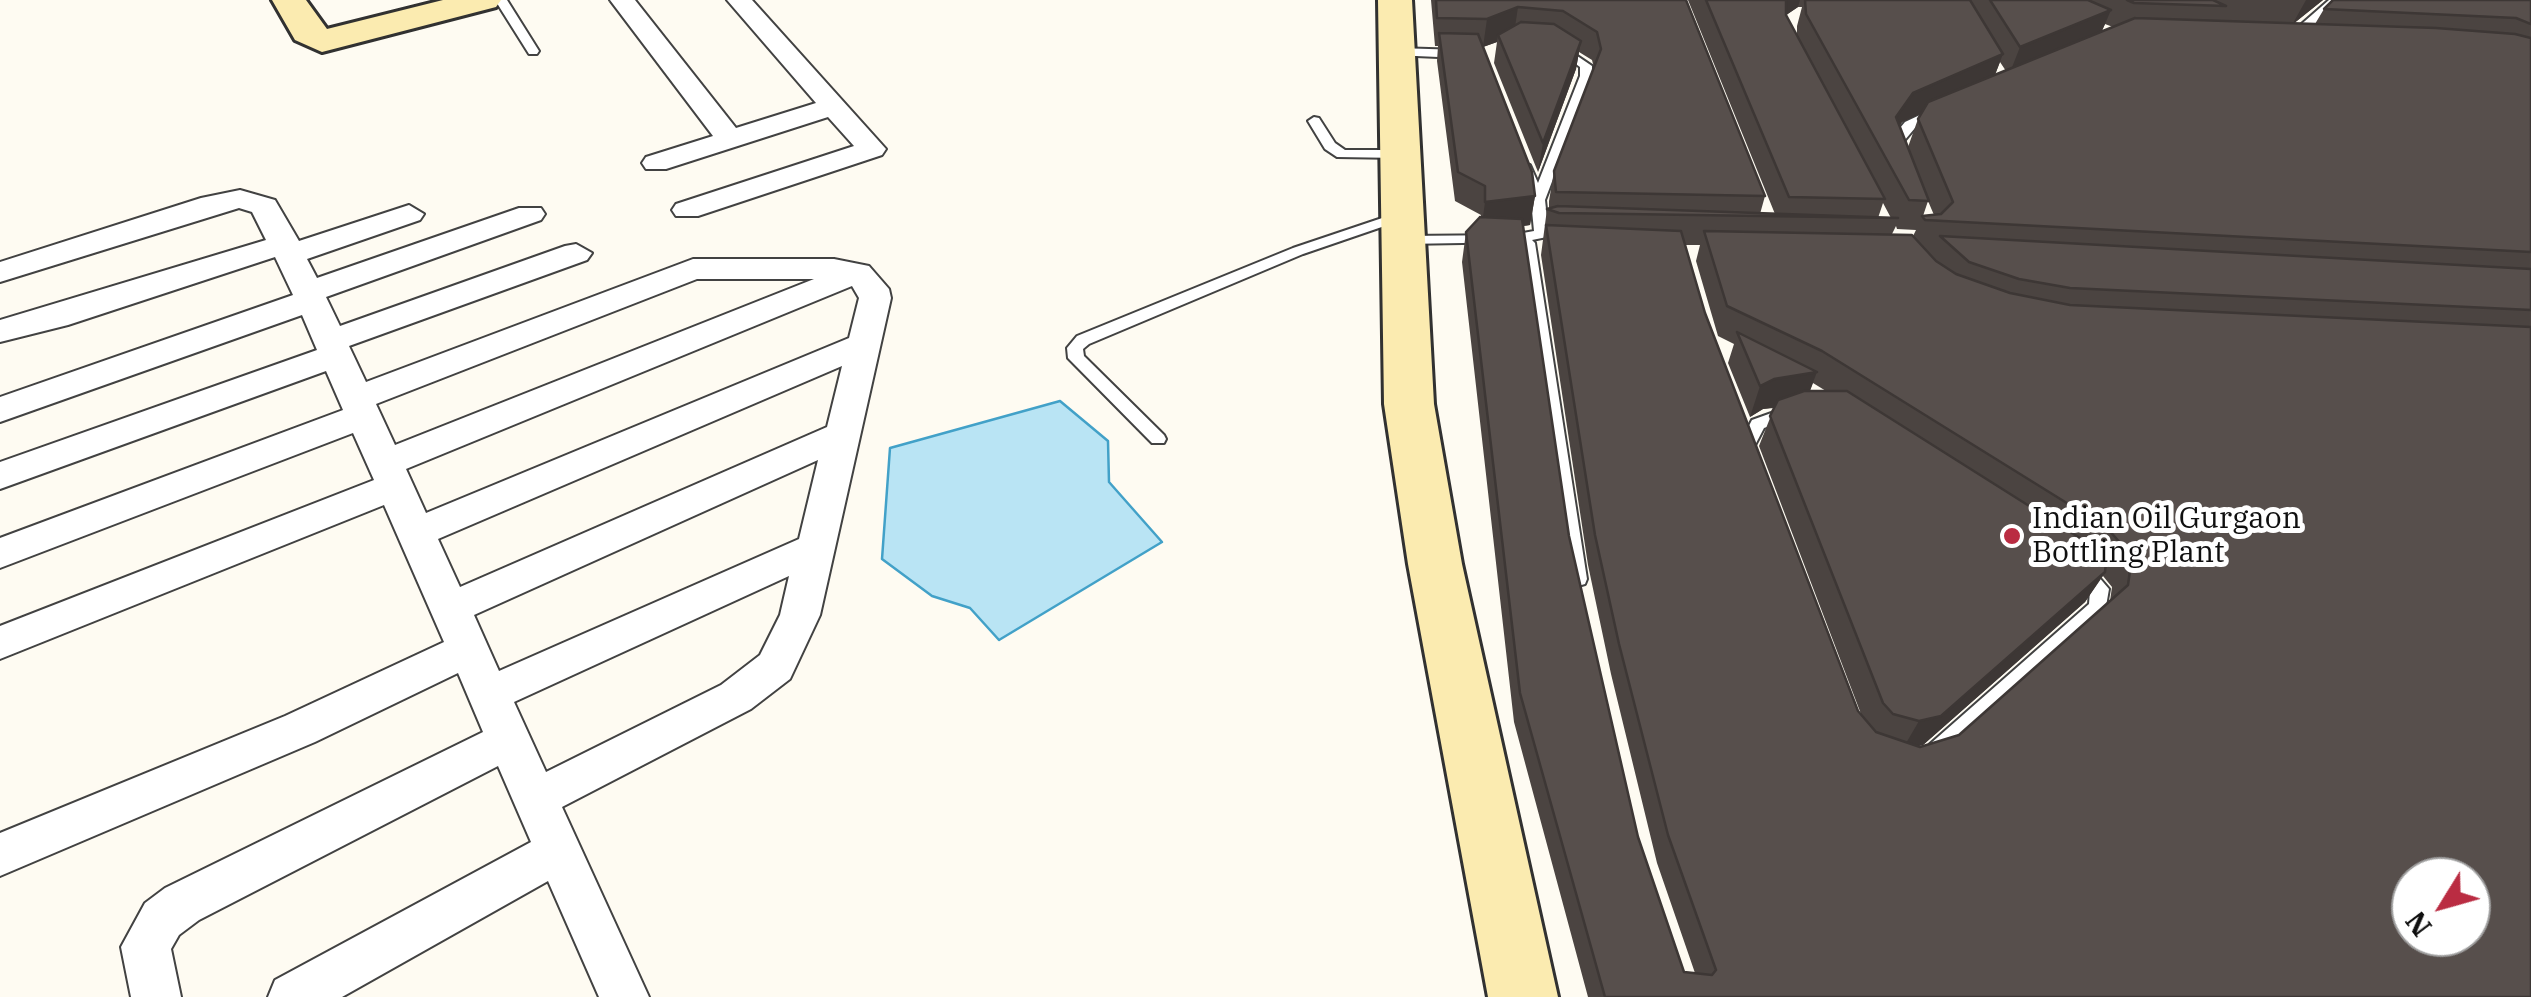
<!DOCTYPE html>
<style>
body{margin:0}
#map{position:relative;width:2531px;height:997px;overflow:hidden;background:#fefbf2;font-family:"IBM Plex Serif",serif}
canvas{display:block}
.north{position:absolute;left:2391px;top:857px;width:100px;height:100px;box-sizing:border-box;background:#fff;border:2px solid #9f9f9f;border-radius:50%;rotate:233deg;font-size:28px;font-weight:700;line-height:40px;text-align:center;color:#0f0f0f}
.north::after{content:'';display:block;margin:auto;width:35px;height:45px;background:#ba2c42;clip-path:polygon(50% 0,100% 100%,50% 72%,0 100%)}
</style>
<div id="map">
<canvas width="2531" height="997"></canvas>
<div class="north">N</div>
</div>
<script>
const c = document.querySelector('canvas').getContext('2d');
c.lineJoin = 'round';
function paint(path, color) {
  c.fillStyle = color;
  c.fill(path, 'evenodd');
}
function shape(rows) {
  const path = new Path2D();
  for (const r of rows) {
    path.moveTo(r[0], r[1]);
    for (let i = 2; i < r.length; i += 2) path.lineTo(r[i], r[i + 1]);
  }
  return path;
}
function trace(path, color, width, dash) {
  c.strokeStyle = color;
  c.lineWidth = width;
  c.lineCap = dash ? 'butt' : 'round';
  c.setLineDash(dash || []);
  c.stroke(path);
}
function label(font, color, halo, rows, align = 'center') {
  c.font = font + ' "IBM Plex Serif",serif';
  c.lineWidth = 10;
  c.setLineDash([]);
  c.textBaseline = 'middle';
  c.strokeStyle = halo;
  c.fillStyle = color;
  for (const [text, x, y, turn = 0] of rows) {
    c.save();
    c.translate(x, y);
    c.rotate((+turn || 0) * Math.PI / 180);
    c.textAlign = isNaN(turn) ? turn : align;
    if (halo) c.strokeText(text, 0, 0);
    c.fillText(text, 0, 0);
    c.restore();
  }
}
const water = shape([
 [1060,401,1108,441,1109,482,1162,542,999,640,970,608,932,596,882,559,890,448,1060,401]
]);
paint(water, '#b9e4f4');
trace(water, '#42a1c8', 2.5);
const lane = shape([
 [495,0,507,0,539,51,537,54,529,54,495,0],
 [2329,0,2342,0,2305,34,2287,36,2287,30,2297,28,2329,0],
 [1561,45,1592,66,1592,76,1545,200,1548,228,1567,225,1574,229,1572,232,1532,240,1535,243,1587,579,1585,584,1578,586,1571,584,1569,579,1522,242,1404,244,1397,240,1404,236,1512,235,1534,231,1531,200,1518,168,1525,164,1530,165,1538,183,1580,76,1580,67,1555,49,1561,45],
 [1397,48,1461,50,1467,54,1461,58,1393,55,1393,49,1397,48],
 [1937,107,1943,111,1942,114,1915,128,1904,141,1903,156,1893,156,1890,140,1905,122,1937,107],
 [1314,117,1319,118,1335,143,1345,150,1400,150,1407,154,1400,158,1337,157,1325,149,1308,121,1314,117],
 [1400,212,1407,216,1405,219,1303,254,1089,344,1083,349,1084,356,1164,435,1166,439,1164,443,1152,443,1068,358,1067,348,1077,336,1293,248,1400,212],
 [1791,406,1799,412,1797,416,1764,428,1753,449,1741,449,1739,445,1752,420,1791,406],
 [2080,560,2086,562,2109,589,2105,612,1944,756,1937,759,1930,756,1927,750,1930,744,2089,604,2090,591,2071,567,2074,562,2080,560]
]);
const street = shape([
 [610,0,635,0,736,128,816,103,727,0,752,0,886,149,882,155,698,216,676,216,672,210,676,204,854,146,828,117,666,169,646,169,642,163,646,157,713,136,610,0],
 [240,190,275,200,299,241,409,205,424,214,420,220,307,259,317,278,519,208,541,208,545,214,541,220,326,297,340,326,565,246,576,244,592,253,587,260,349,346,366,382,693,259,834,259,869,266,889,289,891,298,820,615,790,679,751,709,562,807,649,997,599,997,548,881,342,997,268,997,275,980,531,842,498,766,199,920,179,935,171,949,181,997,131,997,121,947,145,903,165,888,483,732,458,673,315,742,0,876,0,833,285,716,444,642,384,505,0,659,0,626,374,480,353,433,0,568,0,538,343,410,326,371,0,489,0,462,317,350,302,315,0,422,0,397,293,295,275,257,68,325,0,342,0,320,266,240,252,212,239,208,0,282,0,262,201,198,240,190],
 [697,279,814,279,395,445,376,404,697,279],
 [852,286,859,298,849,338,426,513,406,469,852,286],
 [842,366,827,427,460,587,438,539,842,366],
 [818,460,799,539,499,671,474,615,818,460],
 [789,576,780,615,760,655,721,685,546,772,514,702,789,576]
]);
const secondary = shape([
 [272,0,306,0,327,29,443,0,501,0,496,7,322,52,295,40,272,0],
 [1378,0,1412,0,1434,404,1462,564,1558,997,1488,997,1408,564,1384,404,1378,0]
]);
trace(lane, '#424242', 4);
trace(street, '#424242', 4);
trace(secondary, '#313131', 6);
paint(lane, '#fff');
paint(street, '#fff');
paint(secondary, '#fbebb0');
paint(shape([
 [1431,0,1686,0,1765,196,1760,214,1775,214,1688,0,2323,0,2294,23,2315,24,2324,9,2531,0,2531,997,1588,997,1514,722,1462,262,1466,232,1481,217,1481,215,1455,201,1437,61,1438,46,1435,46],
 [1798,7,1802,7,1797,26,1797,36,1786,15],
 [2105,24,2113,27,2101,32],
 [1497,42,1494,63,1538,172,1576,69,1579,52,1592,60,1594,68,1554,171,1549,201,1549,209,1547,209,1541,255,1588,565,1611,674,1657,863,1695,973,1684,972,1638,837,1569,536,1523,226,1530,225,1535,196,1483,47],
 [2000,62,2006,71,1995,75],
 [1922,113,1918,119,1908,147,1900,126,1902,122],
 [1928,201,1934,215,1923,216],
 [1883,203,1891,218,1878,218],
 [1896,226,1897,229,1916,230,1913,236,1892,234],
 [1685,245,1700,245,1696,261,1718,336,1734,344,1728,363,1750,417,1763,409,1774,408,1759,446,1861,714,1858,711,1705,313],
 [1813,383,1826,391,1810,391],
 [2103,576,2112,587,2110,601,1959,735,1920,747,1918,746,1923,745,2085,602]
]), '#4b4441');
paint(shape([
 [1784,0,1800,0,1798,7,1779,20],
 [2306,0,2323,0,2292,25],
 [1518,7,1514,34,1498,35,1497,42,1483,47,1487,19],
 [2111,10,2099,38,2009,75,2020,47],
 [1581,41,1576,69,1538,172,1543,143],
 [2003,54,1992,82,1902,122,1886,146,1896,117,1913,93],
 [1535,196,1530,225,1481,232,1485,202],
 [1817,372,1805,403,1763,409,1750,417,1760,386,1774,379],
 [2105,572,2085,602,1923,745,1902,750,1919,721]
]), '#3d3735');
const building = shape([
 [1436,0,1686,0,1765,196,1556,192,1554,171,1601,49,1597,32,1563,11,1518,7,1487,19,1437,18,1436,0],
 [1706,0,1786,0,1786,15,1885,199,1789,197,1706,0],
 [1805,0,1970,0,2003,54,1913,93,1896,117,1929,201,1909,200,1806,14,1805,0],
 [1990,0,2088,0,2111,10,2020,47,1990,0],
 [2127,0,2213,0,2226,6,2134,3,2127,0],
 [2333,0,2531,0,2531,24,2516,18,2324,9,2333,0],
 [2135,18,2436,28,2515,34,2531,38,2531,252,1925,220,1922,216,1941,214,1953,202,1918,119,1928,102,2135,18],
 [1521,22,1554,24,1581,41,1543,143,1498,35,1521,22],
 [1439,33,1478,34,1532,172,1535,196,1485,202,1485,186,1458,172,1439,33],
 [1558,206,1898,218,1559,213,1547,209,1558,206],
 [1480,217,1522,219,1569,536,1638,837,1684,972,1712,975,1716,970,1668,835,1619,644,1595,535,1546,225,1681,231,1705,313,1858,711,1876,732,1920,747,1959,735,2128,585,2132,556,2107,528,1822,351,1727,306,1704,231,1912,235,1936,261,1956,274,2010,293,2070,305,2531,327,2531,997,1605,997,1520,693,1466,232,1480,217],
 [2411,877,2471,877,2471,937,2411,937,2411,877],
 [1940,236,2531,269,2531,310,2070,288,2019,279,1969,262,1940,236],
 [1737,332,1817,372,1774,379,1760,386,1737,332],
 [1804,391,1847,391,2091,545,2106,562,2105,572,1941,716,1919,721,1893,714,1883,703,1770,416,1778,400,1804,391]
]);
paint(building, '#574f4c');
trace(building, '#3d3735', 2.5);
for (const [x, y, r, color] of [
 [2012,536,10,"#ba2c42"]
]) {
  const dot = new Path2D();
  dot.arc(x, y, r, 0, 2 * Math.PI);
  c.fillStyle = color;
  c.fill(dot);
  trace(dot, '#fff', 4);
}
label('30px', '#0f0f0f', '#fff', [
 ["Indian Oil Gurgaon",2032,519],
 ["Bottling Plant",2032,553]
], 'left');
</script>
